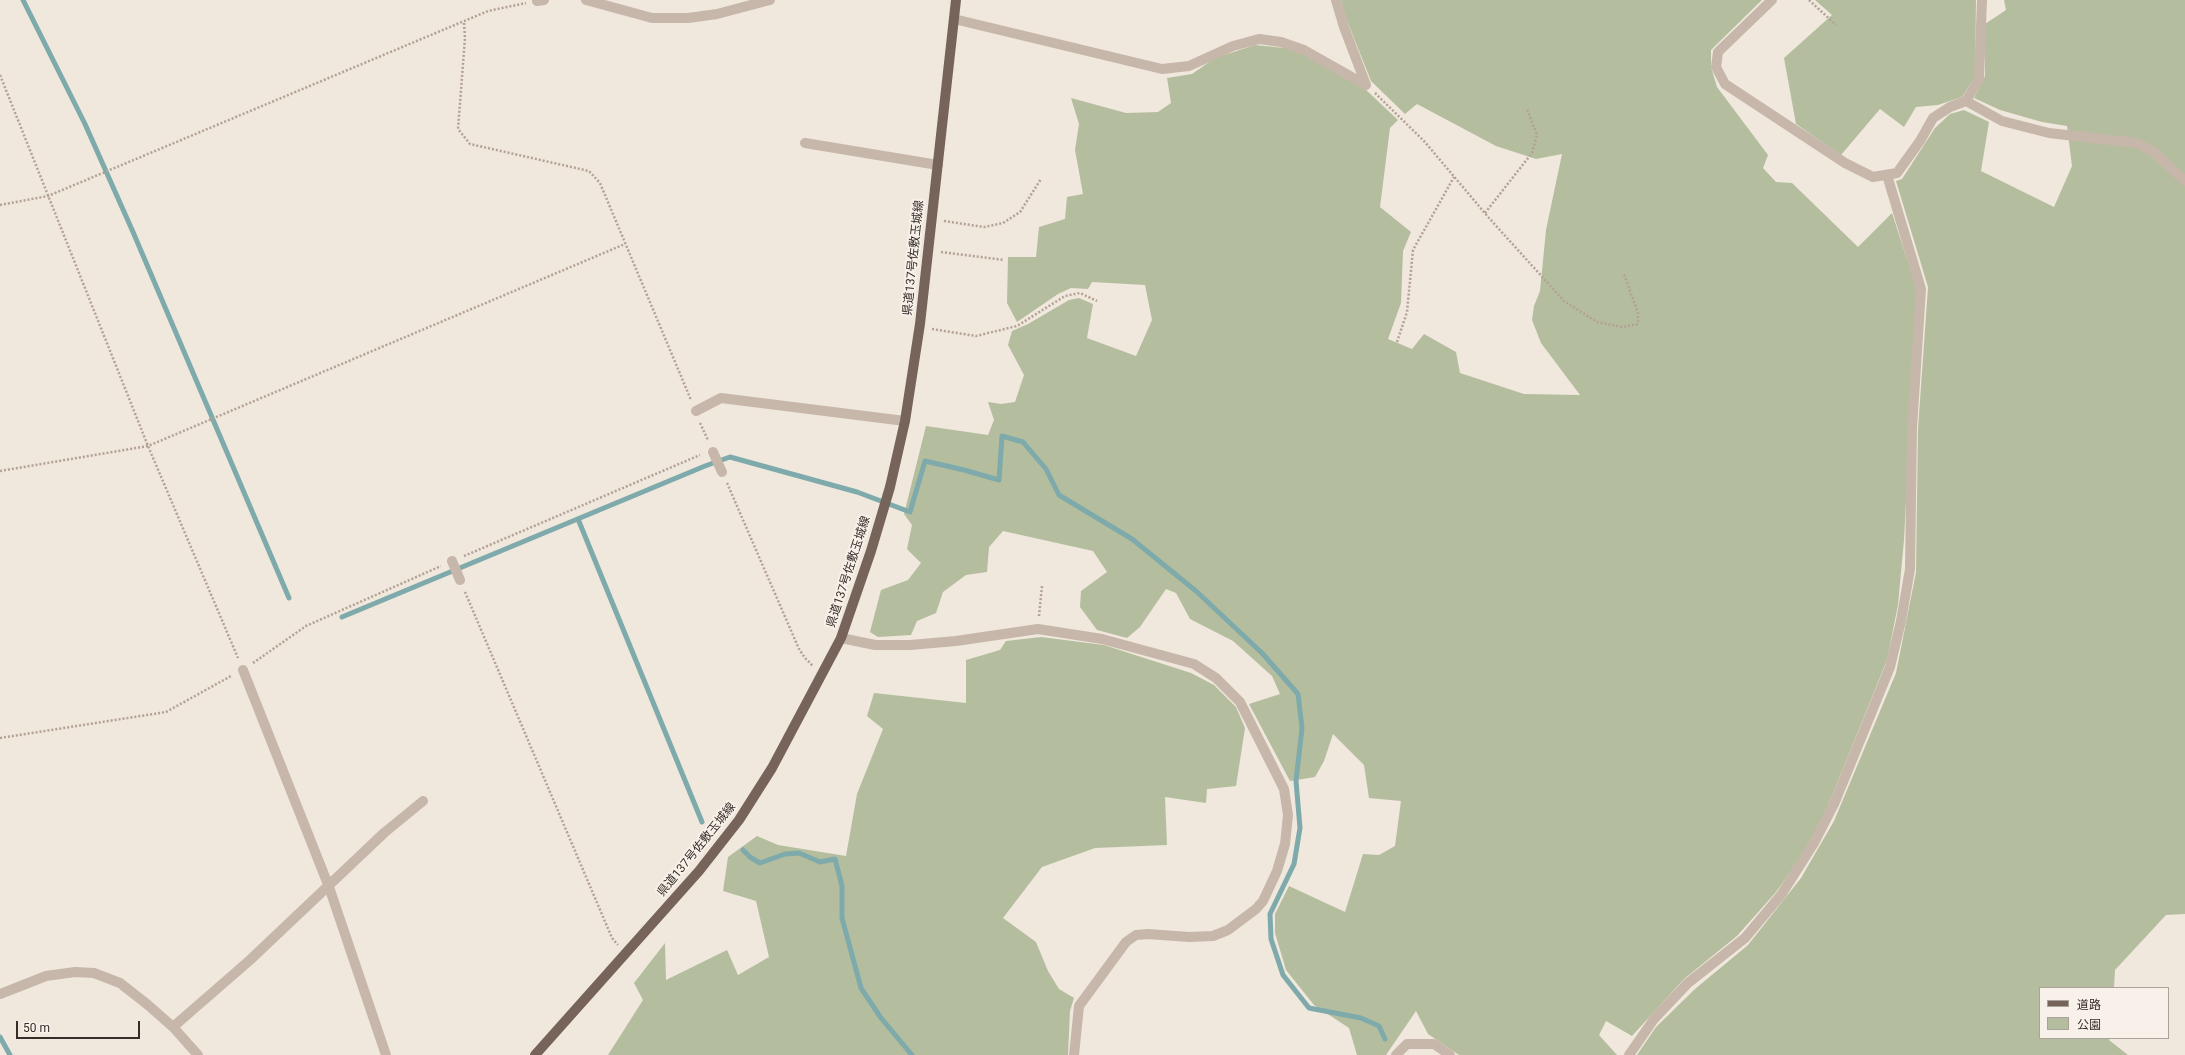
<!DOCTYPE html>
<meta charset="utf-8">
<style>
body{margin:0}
#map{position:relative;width:2185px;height:1055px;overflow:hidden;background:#f0e7dd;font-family:Roboto,"Noto Sans JP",sans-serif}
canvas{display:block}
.legend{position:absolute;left:2039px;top:987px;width:130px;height:52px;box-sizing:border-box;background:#f8f1e9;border:1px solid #aaa39c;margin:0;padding:5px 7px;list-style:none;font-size:12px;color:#352d29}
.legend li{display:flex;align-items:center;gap:8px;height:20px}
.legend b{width:20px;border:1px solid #aaa39c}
.scale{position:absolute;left:16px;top:1021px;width:124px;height:18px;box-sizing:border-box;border:2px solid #352d29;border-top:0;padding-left:5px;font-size:12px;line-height:14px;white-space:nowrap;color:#352d29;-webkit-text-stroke:3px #f8f1e9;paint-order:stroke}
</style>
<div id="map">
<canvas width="2185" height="1055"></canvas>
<ul class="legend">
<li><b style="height:5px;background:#76645b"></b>道路</li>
<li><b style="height:11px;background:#b4be9e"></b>公園</li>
</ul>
<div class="scale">50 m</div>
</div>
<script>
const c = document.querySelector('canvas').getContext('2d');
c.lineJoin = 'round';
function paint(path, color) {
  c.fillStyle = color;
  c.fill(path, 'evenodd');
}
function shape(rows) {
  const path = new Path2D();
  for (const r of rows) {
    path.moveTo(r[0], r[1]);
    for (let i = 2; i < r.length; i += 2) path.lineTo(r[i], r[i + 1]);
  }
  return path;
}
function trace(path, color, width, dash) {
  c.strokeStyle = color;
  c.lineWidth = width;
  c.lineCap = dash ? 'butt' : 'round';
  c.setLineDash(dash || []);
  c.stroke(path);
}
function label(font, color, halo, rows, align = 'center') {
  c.font = font + ' Roboto,"Noto Sans JP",sans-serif';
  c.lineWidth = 4;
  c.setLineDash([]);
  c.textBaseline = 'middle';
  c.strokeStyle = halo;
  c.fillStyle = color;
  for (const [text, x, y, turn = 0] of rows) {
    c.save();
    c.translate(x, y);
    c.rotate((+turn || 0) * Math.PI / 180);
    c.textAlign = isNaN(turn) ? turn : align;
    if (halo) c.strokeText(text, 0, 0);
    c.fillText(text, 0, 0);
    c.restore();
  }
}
paint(shape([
 [1341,0,1762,0,1711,50,1711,67,1717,87,1768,155,1763,168,1776,182,1792,183,1858,247,1892,213,1917,290,1904,540,1898,605,1887,660,1827,808,1809,845,1776,892,1737,936,1684,979,1632,1036,1606,1021,1599,1035,1617,1055,1459,1055,1428,1034,1416,1011,1386,1055,1357,1055,1349,1028,1314,1005,1286,970,1275,933,1275,914,1289,886,1345,912,1363,854,1379,855,1395,846,1401,801,1369,798,1364,765,1333,734,1324,761,1315,777,1290,781,1249,704,1280,694,1272,676,1233,641,1190,619,1176,593,1166,589,1140,627,1127,638,1097,630,1080,607,1081,591,1107,572,1093,551,1003,531,989,547,987,572,966,575,943,592,936,613,917,621,911,635,878,637,870,632,881,590,908,580,921,563,907,549,912,525,904,514,926,426,988,435,994,420,988,402,1001,404,1015,402,1024,375,1008,345,1012,331,1028,324,1069,300,1079,298,1093,304,1087,338,1136,356,1152,320,1145,285,1092,282,1088,289,1071,288,1058,294,1017,322,1007,303,1008,257,1036,257,1039,227,1065,219,1067,197,1083,194,1075,150,1079,124,1071,98,1126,113,1158,112,1171,103,1167,78,1192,74,1215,58,1255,45,1285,48,1307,54,1364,88,1398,120,1390,128,1380,207,1411,232,1403,251,1401,303,1388,339,1412,349,1424,334,1456,352,1460,373,1524,394,1580,395,1541,343,1532,320,1534,306,1540,291,1546,230,1562,154,1536,159,1496,146,1417,104,1405,114,1371,81,1346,18],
 [1815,0,1976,0,1975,77,1962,97,1938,105,1916,107,1904,127,1880,109,1841,155,1796,124,1784,58,1832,15],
 [2004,0,2185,0,2185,914,2166,915,2115,970,2114,988,2040,988,2040,1038,2110,1038,2109,1040,2128,1055,1637,1055,1656,1027,1695,989,1748,945,1801,878,1834,821,1896,673,1916,572,1918,429,1928,287,1896,181,1902,179,1935,128,1950,114,1964,110,1989,122,1981,171,2054,207,2072,166,2067,126,2042,122,2000,110,1974,98,1985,76,1985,24,2006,10],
 [1041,637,1104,645,1191,673,1214,685,1236,707,1245,728,1236,786,1207,789,1206,803,1165,797,1167,845,1095,848,1042,867,1003,918,1036,942,1048,971,1059,989,1074,998,1070,1011,1068,1055,608,1055,643,1000,634,983,665,943,666,980,727,950,738,975,769,957,756,901,723,891,728,857,757,836,778,845,846,856,857,794,883,729,867,716,874,693,966,703,966,660,1000,650,1006,641]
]), '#b4be9e');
trace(shape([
 [23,0,85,124,133,232,289,598],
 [578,519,702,822],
 [342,617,705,466,730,457,857,492,910,512,925,461,964,470,999,480,1002,436,1023,442,1046,469,1059,495,1132,539,1196,591,1262,653,1298,694,1302,728,1296,781,1300,828,1294,864,1270,914,1271,939,1283,975,1309,1008,1361,1018,1379,1026,1385,1039],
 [743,850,750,857,760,863,785,854,799,853,820,862,835,859,842,886,842,918,861,988,881,1018,912,1055],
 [0,1037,10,1055]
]), '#7eaaab', 5);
trace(shape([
 [1809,0,1836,25],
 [464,23,465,38,458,129,470,144,589,171,600,183,691,400],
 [0,75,148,446,238,658],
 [1375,93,1424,141,1489,218,1564,301,1597,322,1623,327,1638,324,1638,313,1624,274],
 [0,205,48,196,488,11,526,3],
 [1485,213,1532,153,1537,135,1527,109],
 [944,221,984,227,1003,223,1020,212,1041,179],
 [941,252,1004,260],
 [932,329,976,336,1017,326,1065,296,1080,293,1097,301],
 [1397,342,1407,312,1413,250,1454,177],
 [700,423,708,440],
 [0,471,148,446,625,244],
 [727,483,799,649,805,658,813,666],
 [464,556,700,455],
 [465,592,612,938,618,945],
 [1039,616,1042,586],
 [253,663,306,626,441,566],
 [0,738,166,712,231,676]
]), '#b3a194', 2.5, [2, 2]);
trace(shape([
 [586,0,652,18,688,18,717,14,770,0],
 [1336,0,1344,27,1366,85],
 [1772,0,1718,52,1716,67,1725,84,1845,163,1873,177,1897,173,1920,141,1933,118,1950,107,1966,101,1979,79,1982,0],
 [537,1,544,0],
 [954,19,1162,69,1189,66,1233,46,1259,39,1281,42,1304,50,1366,85],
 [1966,101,2002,121,2049,133,2137,143,2155,153,2185,181],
 [805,143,938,165],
 [696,411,721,398,905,421],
 [713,452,722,472],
 [452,561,460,580],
 [841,638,875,645,910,645,956,641,1038,629,1102,639,1194,664,1216,678,1240,702,1284,789,1288,815,1285,844,1277,871,1263,901,1256,909,1228,930,1213,936,1189,937,1148,934,1136,935,1126,942,1079,1006,1074,1055],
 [243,670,329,887,386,1055],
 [0,994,46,976,75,972,94,973,120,983,148,1005,173,1027,198,1055],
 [173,1027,250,960,384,833,423,801],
 [1396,1055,1407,1044,1434,1044,1450,1055],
 [1629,1055,1654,1019,1688,983,1745,938,1781,895,1814,843,1834,804,1890,667,1901,621,1910,569,1912,428,1921,289,1887,175]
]), '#c7b7aa', 10);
trace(shape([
 [535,1055,699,871,739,820,772,768,841,638,871,551,890,487,905,421,920,324,956,0]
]), '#76645b', 10);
label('12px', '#352d29', '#f8f1e9', [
 ["県道137号佐敷玉城線",914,258,-84],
 ["県道137号佐敷玉城線",849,572,-72],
 ["県道137号佐敷玉城線",697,850,-51]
]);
</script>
